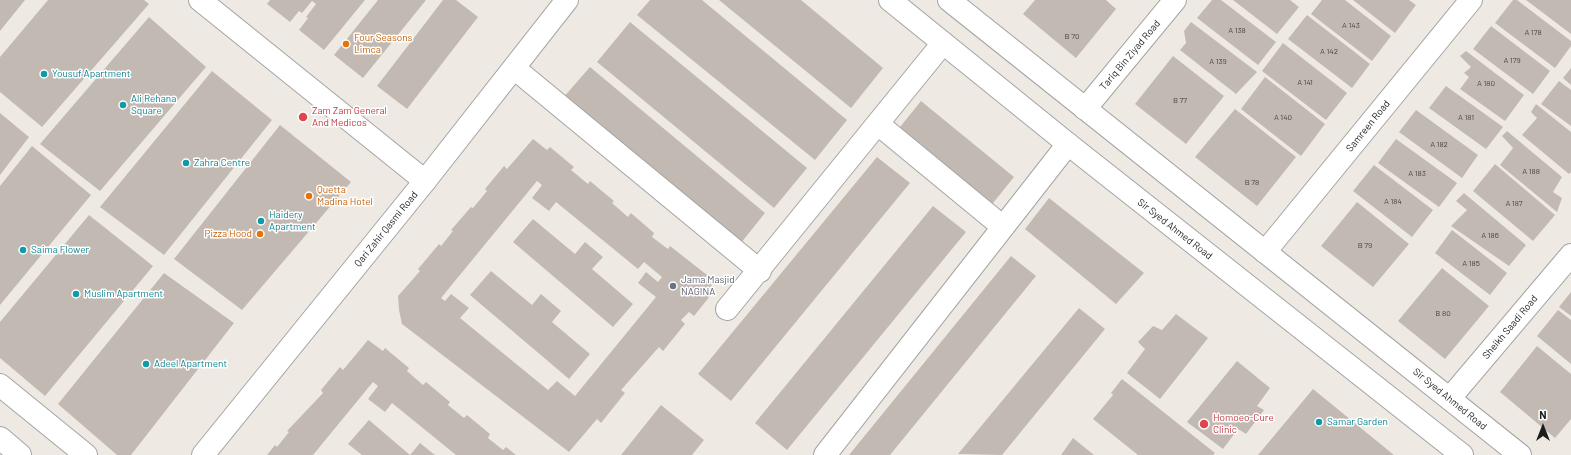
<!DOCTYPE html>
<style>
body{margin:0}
#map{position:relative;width:1571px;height:455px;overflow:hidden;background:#eeeae3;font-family:Barlow,sans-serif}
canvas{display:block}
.north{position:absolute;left:1523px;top:407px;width:40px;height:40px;-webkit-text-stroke:3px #fff;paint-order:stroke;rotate:0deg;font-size:11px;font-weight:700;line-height:16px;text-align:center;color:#1d1d1d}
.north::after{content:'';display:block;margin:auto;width:14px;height:18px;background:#1d1d1d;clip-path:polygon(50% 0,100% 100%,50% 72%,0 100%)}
</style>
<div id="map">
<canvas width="1571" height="455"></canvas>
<div class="north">N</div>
</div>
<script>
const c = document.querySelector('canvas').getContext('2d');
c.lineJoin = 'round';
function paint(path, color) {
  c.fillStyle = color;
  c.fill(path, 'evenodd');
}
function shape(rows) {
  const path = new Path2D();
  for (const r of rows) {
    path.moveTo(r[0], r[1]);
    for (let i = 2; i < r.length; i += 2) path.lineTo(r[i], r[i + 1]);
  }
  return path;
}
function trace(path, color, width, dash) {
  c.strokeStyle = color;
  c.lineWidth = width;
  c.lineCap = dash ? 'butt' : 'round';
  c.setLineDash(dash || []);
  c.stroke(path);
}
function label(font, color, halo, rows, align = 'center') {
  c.font = font + ' Barlow,sans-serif';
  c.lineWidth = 3;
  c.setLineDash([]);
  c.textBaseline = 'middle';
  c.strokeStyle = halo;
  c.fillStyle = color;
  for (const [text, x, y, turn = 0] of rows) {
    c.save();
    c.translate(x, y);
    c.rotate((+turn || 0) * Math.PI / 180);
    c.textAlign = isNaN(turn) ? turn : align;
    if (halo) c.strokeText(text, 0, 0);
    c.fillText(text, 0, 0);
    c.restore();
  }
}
paint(shape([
 [0,0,25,0,0,31],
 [48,0,144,0,149,4,42,127,0,92,0,57],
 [270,0,365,0,324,50,299,30,308,18,306,17,316,4,312,1,302,13,299,11,290,22,267,4],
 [378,0,426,0,363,78,334,55],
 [443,0,456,0,478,17,407,109,377,86],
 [650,0,702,0,847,120,815,160,637,15],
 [719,0,801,0,883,68,851,108],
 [1035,0,1106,0,1116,9,1076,58,1023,14],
 [1212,0,1221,0,1276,42,1258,65,1197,18],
 [1233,0,1290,0,1299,7,1277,34],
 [1322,0,1345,0,1391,36,1372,61,1311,14],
 [1353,0,1409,0,1416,5,1395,33],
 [1513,0,1517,0,1571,41,1571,46,1555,68,1495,23],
 [1526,0,1571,0,1571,34],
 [1307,15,1370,64,1352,88,1288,39],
 [149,17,206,67,100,191,40,144],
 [630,22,807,168,774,208,597,62],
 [1191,22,1257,72,1236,94,1180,50,1186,43,1184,31],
 [1491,26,1550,71,1533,94,1473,49],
 [1283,43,1347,93,1326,120,1262,71],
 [1466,51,1524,95,1505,121,1460,89,1469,77,1464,73,1471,67,1460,56],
 [1173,56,1224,96,1186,144,1135,104],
 [590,67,765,213,733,253,555,107],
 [1571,68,1571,85,1563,78],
 [212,71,272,120,164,255,100,207],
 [1265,77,1325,124,1301,156,1241,109],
 [1559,81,1571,90,1571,126,1541,104],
 [1446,86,1503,127,1486,149,1429,108],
 [921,101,1014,177,989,208,896,132],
 [1536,104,1571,132,1571,172,1569,174,1522,135,1537,118,1531,112],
 [1235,109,1296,157,1257,206,1195,157],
 [1416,110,1478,155,1462,178,1399,132],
 [0,113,29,137,0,175],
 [280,125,351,182,242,310,174,259],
 [1507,131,1562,177,1553,192,1562,198,1557,212,1500,165,1513,148,1502,136],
 [533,139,547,150,550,147,574,167,571,170,588,184,590,181,614,201,612,203,628,217,631,213,654,233,652,237,668,249,670,246,707,275,704,279,712,285,706,292,710,296,694,316,689,312,681,320,685,324,663,351,659,347,621,390,625,393,601,423,597,419,569,452,402,324,399,310,398,296,420,271,418,269,439,244,441,246,453,231,451,230,471,207,473,208,487,191,485,189,504,166,507,169],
 [537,181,542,185,532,198,549,211,556,202,638,269,644,262,662,277,658,282,646,272,638,283,656,297,575,396,557,381,548,390,460,318,469,308,451,294,445,301,441,298],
 [1396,139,1457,183,1439,207,1378,163],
 [32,146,91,195,0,305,0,186],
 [877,157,910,183,731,401,698,374],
 [1495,164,1555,215,1533,241,1473,191],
 [1374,165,1433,210,1412,237,1353,191],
 [1464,193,1526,245,1509,266,1451,226,1467,210,1456,201],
 [1049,198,1144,273,1116,304,1025,229],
 [1357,202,1409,244,1373,287,1321,246],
 [933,206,966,232,787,450,755,423],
 [89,215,153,266,45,396,0,358,0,322],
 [533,219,575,254,585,242,603,257,592,269,633,304,613,327,513,242],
 [1452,230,1507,273,1490,295,1435,253],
 [1011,256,1036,276,890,455,849,455],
 [1442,268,1489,306,1445,359,1398,321],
 [491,271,532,305,541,294,561,311,552,322,590,354,569,379,470,295],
 [164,273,234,323,131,455,117,455,58,404],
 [1571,292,1571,316,1559,307],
 [1079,308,1105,329,1002,455,958,454],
 [1558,310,1571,320,1571,364,1537,336],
 [1176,314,1208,338,1160,399,1127,373,1145,349,1138,342,1153,326,1162,330],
 [368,340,383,351,385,348,409,368,407,371,423,385,426,382,450,402,448,405,464,418,467,415,490,434,488,438,503,450,506,447,516,455,456,455,392,403,385,412,368,399,378,386,373,382,313,455,267,455,275,445,277,447,289,432,287,431,323,393,321,390,340,367,343,370],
 [1537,346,1571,374,1571,419,1555,438,1500,392],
 [1237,361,1270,388,1257,406,1264,410,1246,434,1238,429,1223,449,1187,422],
 [1122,379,1215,453,1213,455,1138,455,1093,419,1113,395,1111,393],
 [1313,389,1394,455,1258,455],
 [661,405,704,440,692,455,621,455],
 [369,420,410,455,420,443,435,455,362,455,348,444],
 [1073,438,1094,455,1061,455]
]), '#c2bab2');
const minor = shape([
 [200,0,425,181],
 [514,68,760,271],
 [878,124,1003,227],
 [1265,252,1471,0],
 [727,309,943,43],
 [1450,398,1571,255],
 [825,455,1068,144]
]);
const tertiary = shape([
 [890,0,1068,144,1462,455],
 [949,0,1520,455],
 [1085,109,1175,0],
 [0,385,86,455],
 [0,438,20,455],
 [203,455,425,181,567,0]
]);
trace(minor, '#a4a4a4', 24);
trace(tertiary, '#a4a4a4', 24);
trace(minor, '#fff', 22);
trace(tertiary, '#fff', 22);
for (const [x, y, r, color] of [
 [346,44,4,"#e8710a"],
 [44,74,4,"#0f9aa8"],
 [123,105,4,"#0f9aa8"],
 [303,117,5,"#e0444e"],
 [186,163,4,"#0f9aa8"],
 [309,196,4,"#e8710a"],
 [261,221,4,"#0f9aa8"],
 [260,234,4,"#e8710a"],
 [23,250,4,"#0f9aa8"],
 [673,286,4,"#6b7280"],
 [76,294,4,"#0f9aa8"],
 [146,364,4,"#0f9aa8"],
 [1319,422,4,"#0f9aa8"],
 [1204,424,5,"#e0444e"]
]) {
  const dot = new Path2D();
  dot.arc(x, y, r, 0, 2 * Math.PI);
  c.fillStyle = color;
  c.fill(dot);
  trace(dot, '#fff', 1.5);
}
label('8px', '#464442', null, [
 ["A 143",1351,25],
 ["A 138",1237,30],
 ["A 178",1533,32],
 ["B 70",1072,36],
 ["A 142",1329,51],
 ["A 179",1512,60],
 ["A 139",1218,61],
 ["A 141",1305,82],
 ["A 180",1486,83],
 ["B 77",1180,100],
 ["A 140",1283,117],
 ["A 181",1466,117],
 ["A 182",1439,144],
 ["A 188",1531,171],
 ["A 183",1417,173],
 ["B 78",1252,182],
 ["A 184",1393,201],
 ["A 187",1514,203],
 ["A 186",1490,235],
 ["B 79",1365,245],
 ["A 185",1471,263],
 ["B 80",1443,313]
]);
label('10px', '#c56008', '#fff', [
 ["Four Seasons",354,38],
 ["Limca",354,50],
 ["Quetta",317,190],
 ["Madina Hotel",317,202],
 ["Pizza Hood",252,234,"right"]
], 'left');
label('10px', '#1d1d1d', '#fff', [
 ["Tariq Bin Ziyad Road",1130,55,-50],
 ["Samreen Road",1368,126,-51],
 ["Qari Zahir Qasmi Road",386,229,-51],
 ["Sir Syed Ahmed Road",1175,229,38],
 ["Sheikh Saadi Road",1510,327,-50],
 ["Sir Syed Ahmed Road",1450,399,39]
]);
label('10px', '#0d838f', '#fff', [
 ["Yousuf Apartment",52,74],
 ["Ali Rehana",131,99],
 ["Square",131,111],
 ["Zahra Centre",194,163],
 ["Haidery",269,215],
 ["Apartment",269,227],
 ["Saima Flower",31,250],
 ["Muslim Apartment",84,294],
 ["Adeel Apartment",154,364],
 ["Samar Garden",1327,422]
], 'left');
label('10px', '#be3a42', '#fff', [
 ["Zam Zam General",312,111],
 ["And Medicos",312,123],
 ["Homoeo-Cure",1213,418],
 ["Clinic",1213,430]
], 'left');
label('10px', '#5b616d', '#fff', [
 ["Jama Masjid",681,280],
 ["NAGINA",681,292]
], 'left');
</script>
